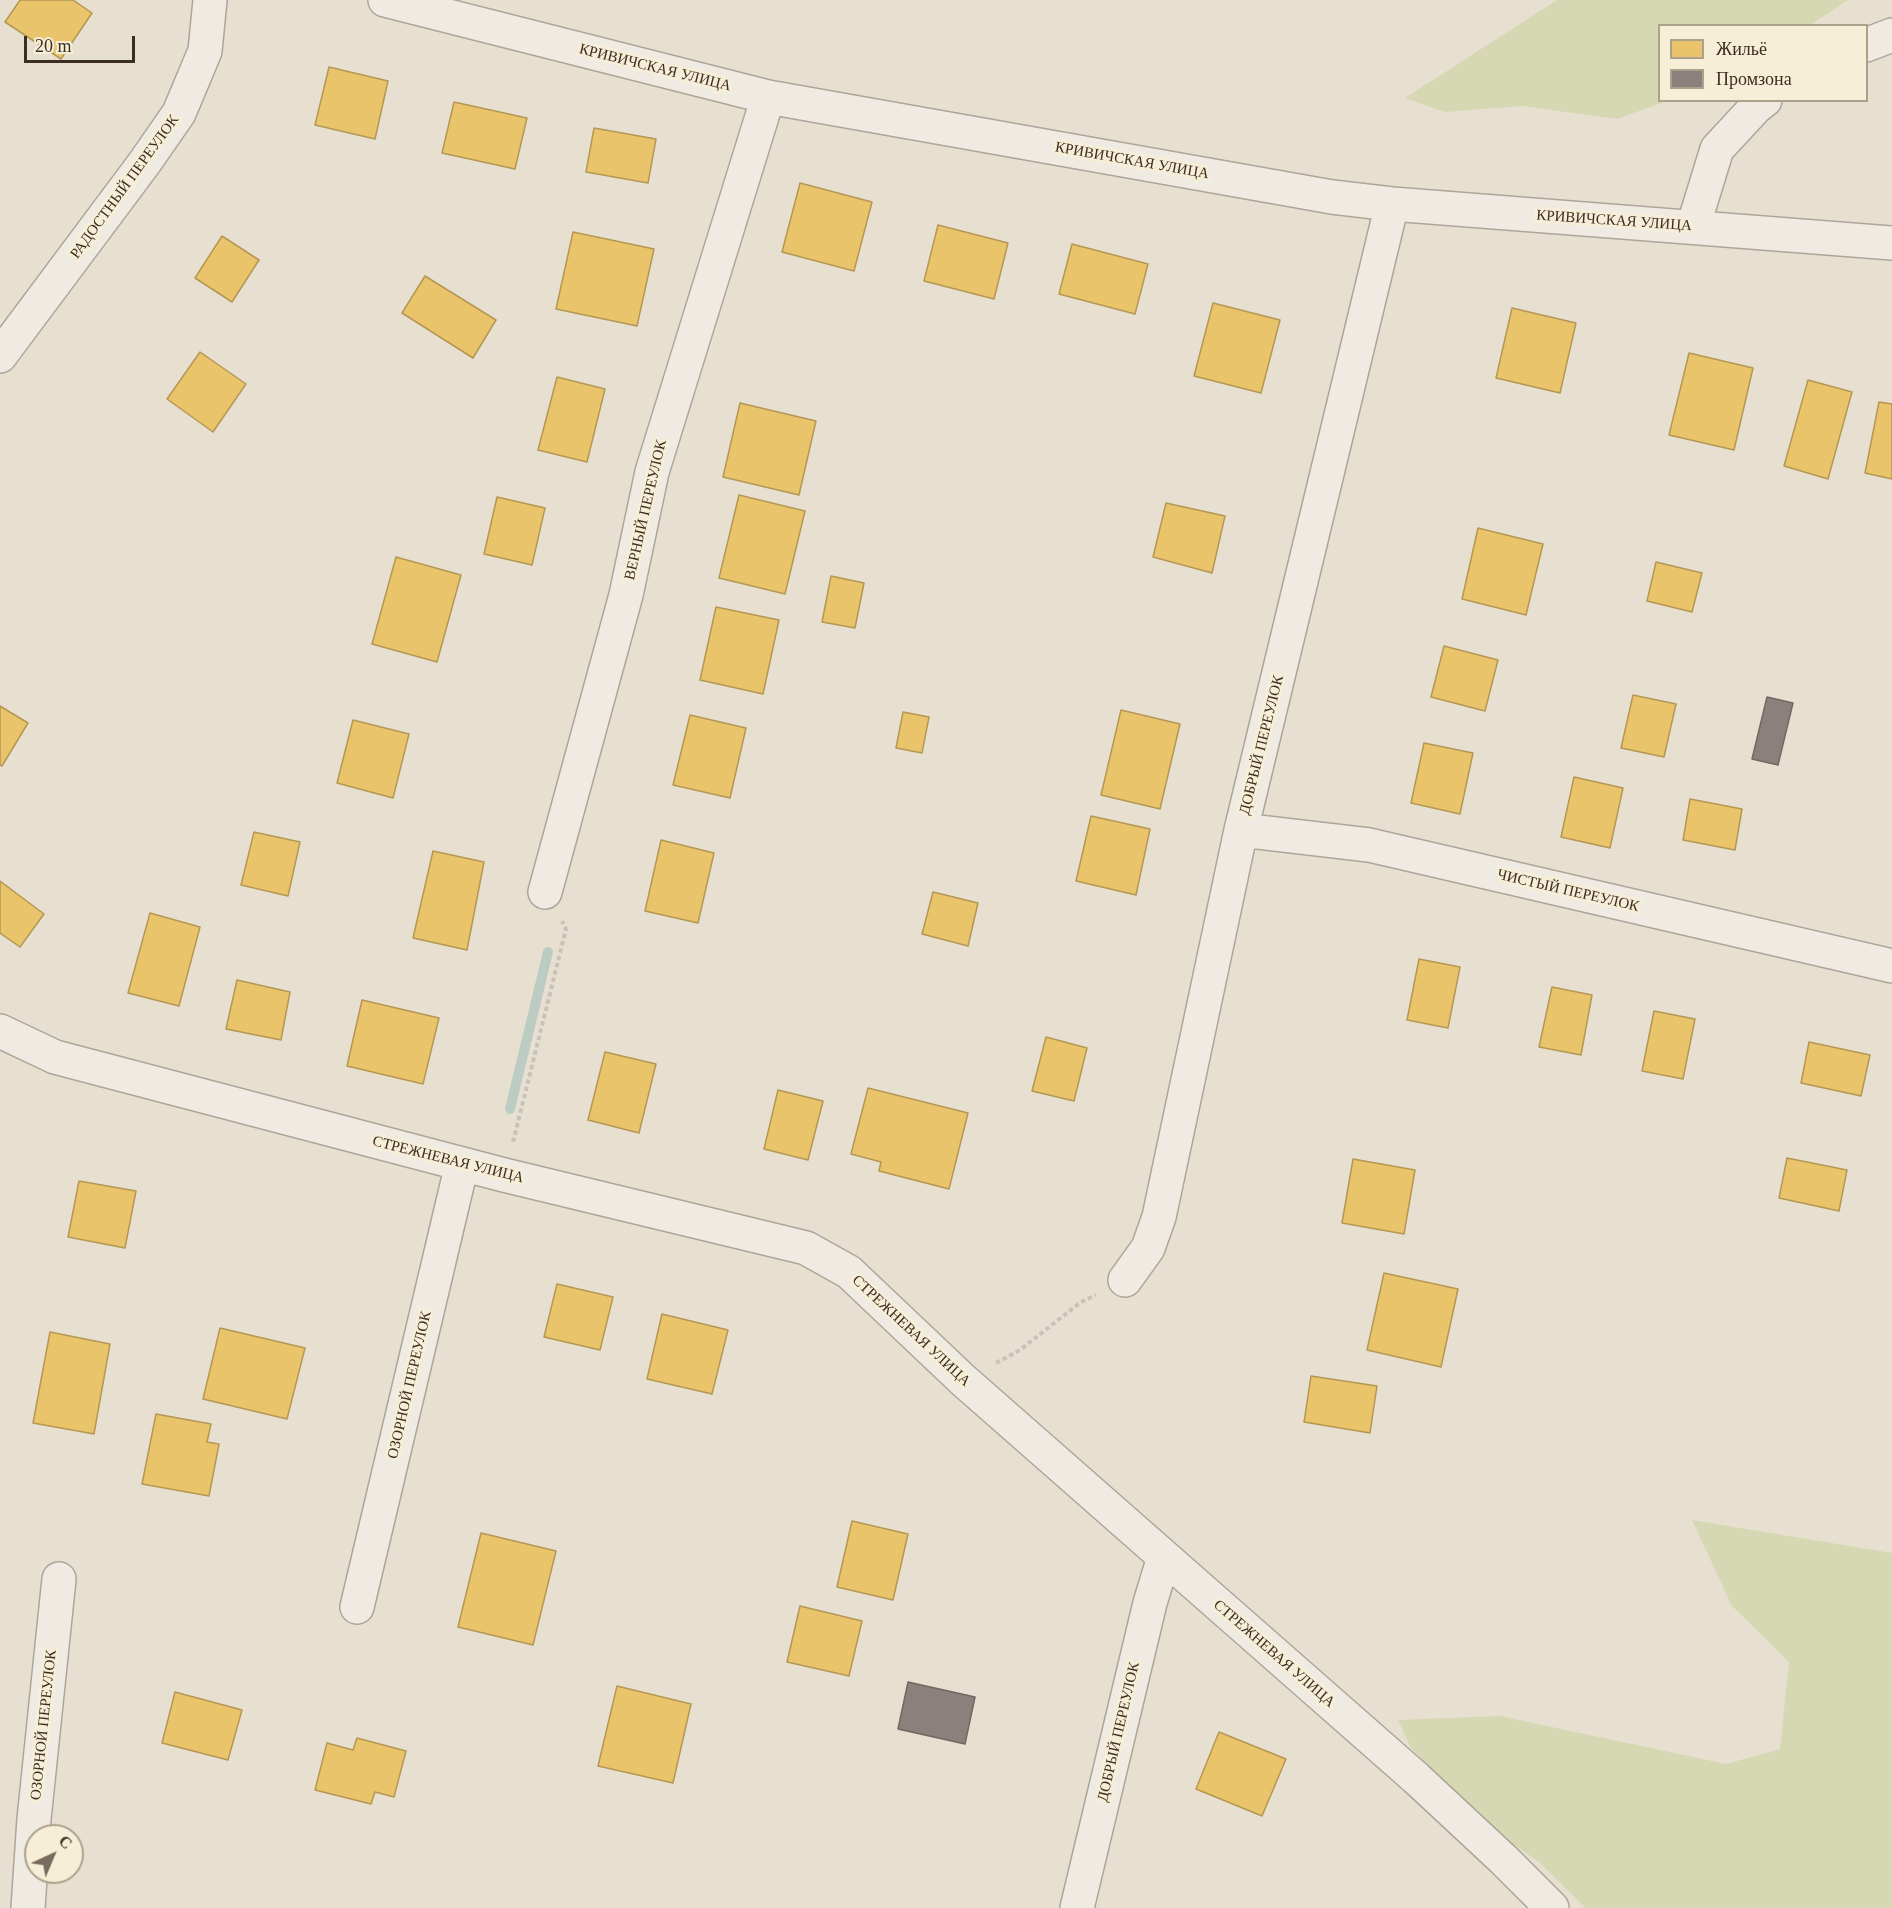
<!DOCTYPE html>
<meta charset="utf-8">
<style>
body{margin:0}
#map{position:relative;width:1892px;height:1908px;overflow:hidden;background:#e7e0d1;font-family:Georgia,serif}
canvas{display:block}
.legend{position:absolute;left:1658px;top:24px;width:210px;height:78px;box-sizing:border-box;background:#f7eed8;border:2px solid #ada18e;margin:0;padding:8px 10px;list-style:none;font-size:18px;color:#3d2e20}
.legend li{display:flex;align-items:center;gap:12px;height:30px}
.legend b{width:30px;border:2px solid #ada18e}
.north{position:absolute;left:24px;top:1824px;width:60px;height:60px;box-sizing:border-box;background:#f7eed8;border:2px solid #ada18e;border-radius:50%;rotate:44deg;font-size:16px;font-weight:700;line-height:24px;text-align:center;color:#3d2e20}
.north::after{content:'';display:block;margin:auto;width:21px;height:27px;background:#786c5e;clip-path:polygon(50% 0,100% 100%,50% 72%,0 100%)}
.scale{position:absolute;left:24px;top:36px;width:111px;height:27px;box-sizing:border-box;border:3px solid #3d2e20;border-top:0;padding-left:8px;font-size:18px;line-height:21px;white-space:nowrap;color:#3d2e20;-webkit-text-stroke:4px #f7eed8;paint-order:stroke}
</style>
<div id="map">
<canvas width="1892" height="1908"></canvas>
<ul class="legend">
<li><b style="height:16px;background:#e9c46a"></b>Жильё</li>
<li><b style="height:16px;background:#8a817c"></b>Промзона</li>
</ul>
<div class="north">С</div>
<div class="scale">20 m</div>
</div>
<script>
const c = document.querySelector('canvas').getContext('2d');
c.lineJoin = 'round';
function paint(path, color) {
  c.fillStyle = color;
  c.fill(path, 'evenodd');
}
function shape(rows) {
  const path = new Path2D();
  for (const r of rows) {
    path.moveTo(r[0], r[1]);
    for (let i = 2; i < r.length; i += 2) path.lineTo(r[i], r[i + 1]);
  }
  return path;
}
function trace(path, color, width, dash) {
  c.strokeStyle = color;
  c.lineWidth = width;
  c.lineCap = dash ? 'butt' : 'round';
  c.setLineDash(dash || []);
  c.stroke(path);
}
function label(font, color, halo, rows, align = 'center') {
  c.font = font + ' Georgia,serif';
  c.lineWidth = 6;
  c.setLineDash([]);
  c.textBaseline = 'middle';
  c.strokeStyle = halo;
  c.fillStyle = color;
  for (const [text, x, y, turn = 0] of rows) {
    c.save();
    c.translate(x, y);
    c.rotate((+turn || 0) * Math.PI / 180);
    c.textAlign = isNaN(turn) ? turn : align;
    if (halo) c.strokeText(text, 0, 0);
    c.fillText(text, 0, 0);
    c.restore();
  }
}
paint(shape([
 [1557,0,1848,0,1810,25,1660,26,1660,100,1667,101,1617,119,1522,106,1445,112,1405,98],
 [1692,1520,1892,1553,1892,1908,1586,1908,1539,1862,1486,1825,1411,1748,1398,1720,1500,1716,1726,1764,1780,1749,1789,1662,1732,1606]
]), '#d6d7b3');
const homes = shape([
 [20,0,73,0,92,13,61,59,5,22,20,0],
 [329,67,388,81,375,139,315,125,329,67],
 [454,102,527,118,515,169,442,153,454,102],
 [594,128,656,139,648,183,586,172,594,128],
 [800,183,872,202,854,271,782,252,800,183],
 [938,225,1008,243,994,299,924,281,938,225],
 [573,232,654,249,637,326,556,309,573,232],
 [222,236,259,260,232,302,195,278,222,236],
 [1072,244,1148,264,1135,314,1059,294,1072,244],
 [425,276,496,320,473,358,402,313,425,276],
 [1213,303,1280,320,1261,393,1194,376,1213,303],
 [1512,308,1576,323,1560,393,1496,378,1512,308],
 [200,352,246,384,213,432,167,399,200,352],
 [1689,353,1753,368,1734,450,1669,435,1689,353],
 [557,377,605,389,587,462,538,450,557,377],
 [1808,380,1852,392,1828,479,1784,466,1808,380],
 [1879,402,1892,404,1892,479,1865,473,1879,402],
 [740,403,816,421,799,495,723,477,740,403],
 [739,495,805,511,785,594,719,578,739,495],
 [497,497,545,508,532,565,484,554,497,497],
 [1166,503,1225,516,1212,573,1153,557,1166,503],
 [1478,528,1543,544,1526,615,1462,599,1478,528],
 [396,557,461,575,437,662,372,644,396,557],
 [1656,562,1702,573,1692,612,1647,601,1656,562],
 [831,576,864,583,855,628,822,622,831,576],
 [716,607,779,620,763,694,700,680,716,607],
 [1444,646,1498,660,1485,711,1431,697,1444,646],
 [1633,695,1676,704,1664,757,1621,748,1633,695],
 [0,706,28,723,2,766,0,765,0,706],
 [1121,710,1180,724,1160,809,1101,795,1121,710],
 [903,712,929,717,922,753,896,748,903,712],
 [690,715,746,728,730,798,673,785,690,715],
 [353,720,409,734,393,798,337,783,353,720],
 [1424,743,1473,753,1460,814,1411,803,1424,743],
 [1574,777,1623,788,1610,848,1561,837,1574,777],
 [1690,799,1742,809,1735,850,1683,840,1690,799],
 [1091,816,1150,829,1136,895,1076,881,1091,816],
 [254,832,300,842,288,896,241,885,254,832],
 [661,840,714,853,698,923,645,911,661,840],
 [433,851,484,862,467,950,413,938,433,851],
 [0,881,44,914,20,947,0,933,0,881],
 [933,892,978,903,968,946,922,934,933,892],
 [150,913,200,927,179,1006,128,993,150,913],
 [1419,959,1460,967,1448,1028,1407,1020,1419,959],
 [237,980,290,992,281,1040,226,1029,237,980],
 [1552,987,1592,995,1581,1055,1539,1047,1552,987],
 [362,1000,439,1018,423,1084,347,1066,362,1000],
 [1654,1011,1695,1019,1683,1079,1642,1071,1654,1011],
 [1046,1037,1087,1048,1074,1101,1032,1091,1046,1037],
 [1809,1042,1870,1055,1861,1096,1801,1083,1809,1042],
 [605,1052,656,1064,639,1133,588,1120,605,1052],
 [868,1088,968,1113,949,1189,879,1171,881,1162,851,1154,868,1088],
 [778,1090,823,1101,808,1160,764,1149,778,1090],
 [1787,1158,1847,1170,1839,1211,1779,1198,1787,1158],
 [1353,1159,1415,1170,1404,1234,1342,1223,1353,1159],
 [79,1181,136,1191,125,1248,68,1237,79,1181],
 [1384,1273,1458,1289,1441,1367,1367,1350,1384,1273],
 [557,1284,613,1297,600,1350,544,1337,557,1284],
 [662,1314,728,1330,712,1394,647,1379,662,1314],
 [220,1328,305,1348,287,1419,203,1399,220,1328],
 [50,1332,110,1344,94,1434,33,1423,50,1332],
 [1311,1376,1377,1386,1370,1433,1304,1422,1311,1376],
 [156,1414,211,1424,207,1442,219,1444,209,1496,142,1484,156,1414],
 [852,1521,908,1534,893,1600,837,1587,852,1521],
 [481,1533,556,1551,533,1645,458,1627,481,1533],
 [800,1606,862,1621,849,1676,787,1662,800,1606],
 [617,1686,691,1704,673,1783,598,1766,617,1686],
 [175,1692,242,1710,228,1760,162,1743,175,1692],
 [1219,1732,1286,1759,1262,1816,1196,1789,1219,1732],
 [357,1738,406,1751,394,1797,375,1792,371,1804,315,1790,327,1743,353,1750,357,1738]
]);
paint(homes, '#e9c46a');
trace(homes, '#b59754', 1.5);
const industry = shape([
 [1767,697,1793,703,1778,765,1752,759,1767,697],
 [908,1682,975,1697,965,1744,898,1729,908,1682]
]);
paint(industry, '#8a817c');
trace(industry, '#736860', 1.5);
trace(shape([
 [510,1109,548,952]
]), '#bcccc2', 10);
const minor = shape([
 [385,0,768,97,1332,197,1392,204,1892,243],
 [1866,45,1892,35],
 [1693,227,1717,149,1756,107,1765,100],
 [0,356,145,162,179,113,205,51,210,0],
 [1241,830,1369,845,1892,966],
 [545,892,626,595,652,472,768,97],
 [0,1031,55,1057,504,1175,806,1248,849,1272,963,1380,1416,1778,1504,1860,1552,1908],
 [1125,1280,1148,1248,1159,1217,1241,830,1392,204],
 [357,1607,462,1164],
 [28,1908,34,1819,59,1579],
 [1077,1908,1150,1603,1164,1557]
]);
trace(minor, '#ada599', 36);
trace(shape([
 [513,1142,566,929,562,921],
 [996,1363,1020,1350,1081,1302,1096,1295]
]), '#c8c2b9', 4, [4.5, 3]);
trace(minor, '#efebe3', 33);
label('15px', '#3d2e20', '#f7eed8', [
 ["КРИВИЧСКАЯ УЛИЦА",655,68,14],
 ["КРИВИЧСКАЯ УЛИЦА",1132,161,10],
 ["РАДОСТНЫЙ ПЕРЕУЛОК",125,187,-54],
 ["КРИВИЧСКАЯ УЛИЦА",1614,221,4],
 ["ВЕРНЫЙ ПЕРЕУЛОК",646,510,-77],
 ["ДОБРЫЙ ПЕРЕУЛОК",1262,745,-76],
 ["ЧИСТЫЙ ПЕРЕУЛОК",1568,891,13],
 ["СТРЕЖНЕВАЯ УЛИЦА",448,1160,14],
 ["СТРЕЖНЕВАЯ УЛИЦА",911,1331,43],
 ["ОЗОРНОЙ ПЕРЕУЛОК",410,1385,-77],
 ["СТРЕЖНЕВАЯ УЛИЦА",1274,1654,41],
 ["ОЗОРНОЙ ПЕРЕУЛОК",44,1725,-84],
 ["ДОБРЫЙ ПЕРЕУЛОК",1119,1732,-77]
]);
</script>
